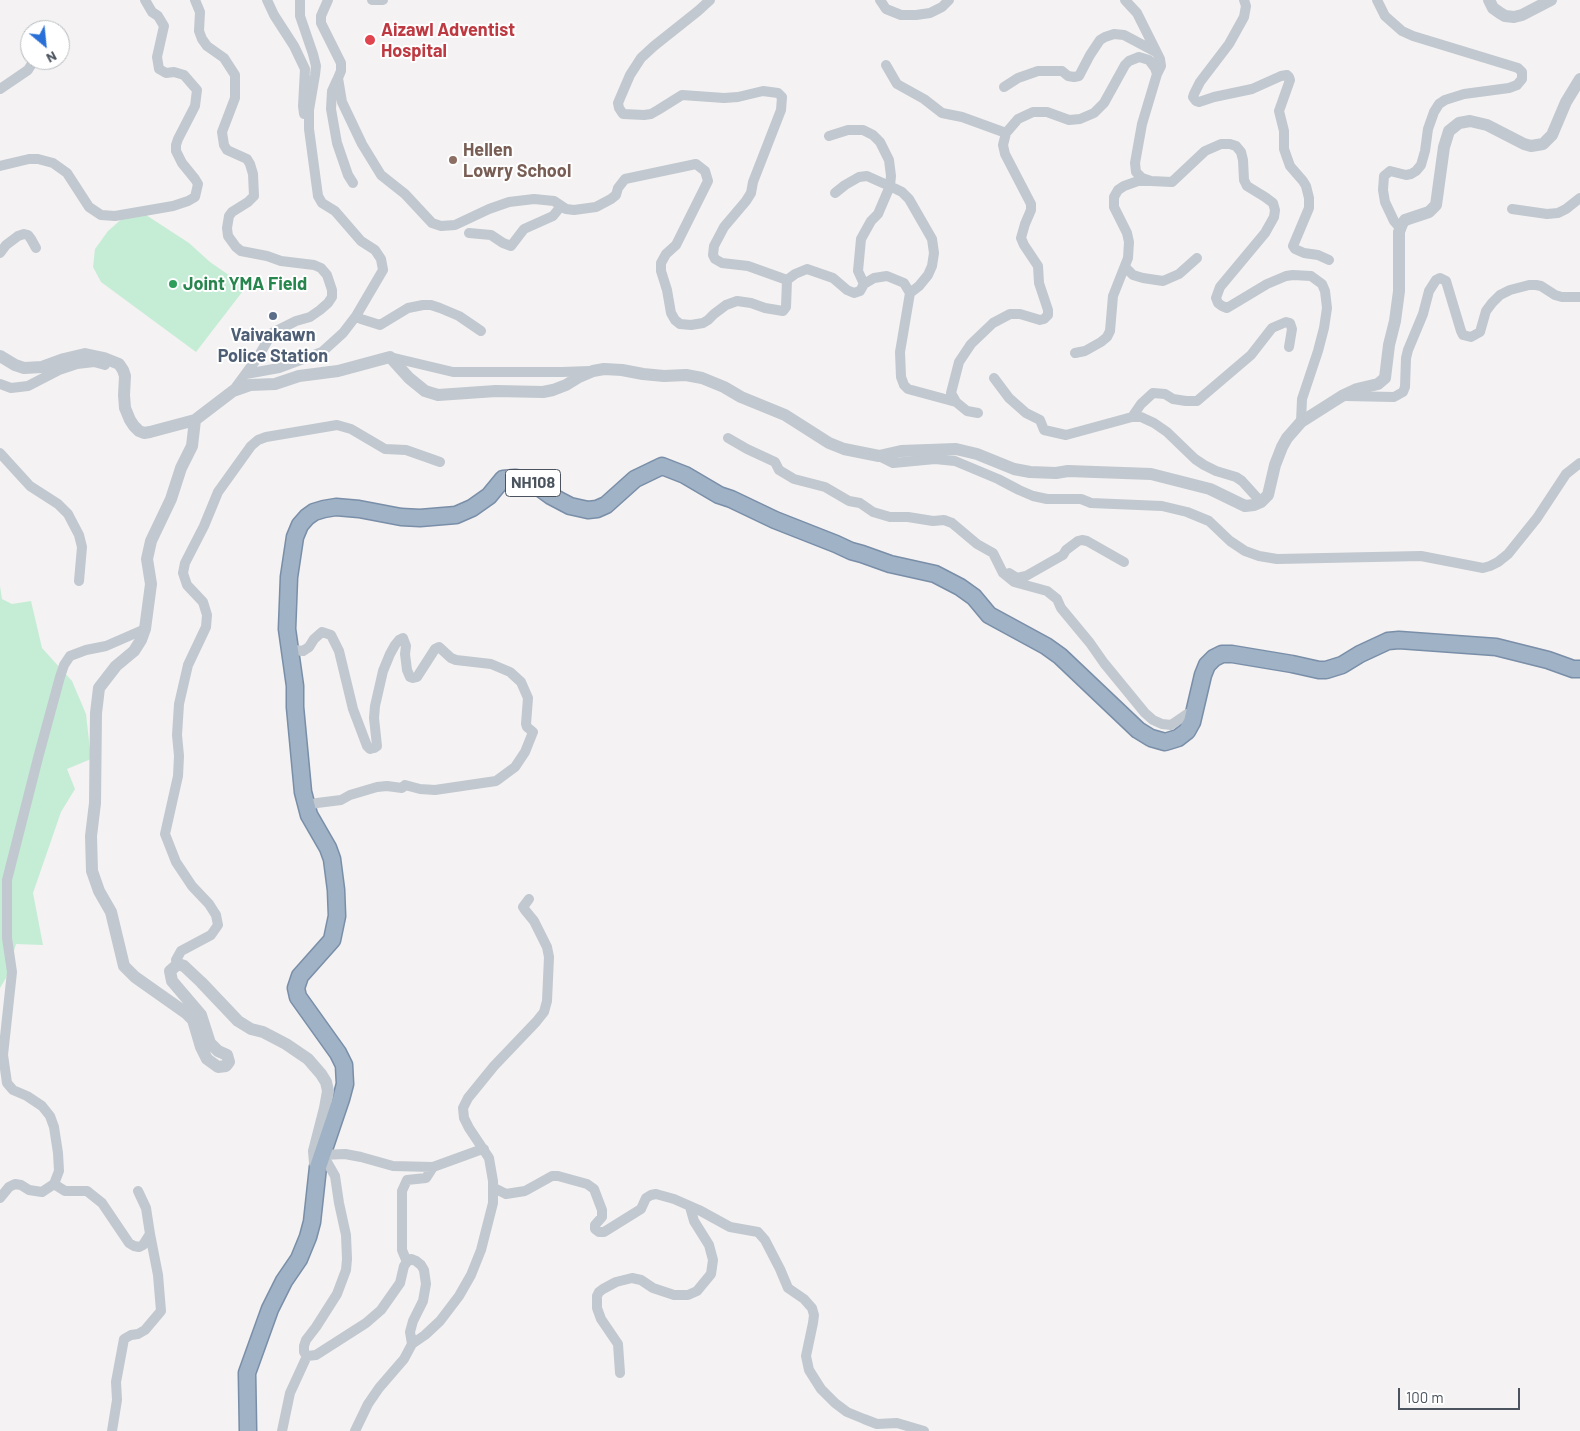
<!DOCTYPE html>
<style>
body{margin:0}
#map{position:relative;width:1580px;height:1431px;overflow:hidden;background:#f4f2f2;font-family:Barlow,sans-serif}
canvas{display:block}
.north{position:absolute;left:20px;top:20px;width:50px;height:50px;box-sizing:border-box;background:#fff;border:1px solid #b7bbbf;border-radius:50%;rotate:152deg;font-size:14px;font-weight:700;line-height:20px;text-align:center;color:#4b545e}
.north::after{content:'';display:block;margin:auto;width:18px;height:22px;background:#2870d8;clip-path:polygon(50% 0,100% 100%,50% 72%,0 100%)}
.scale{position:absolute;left:1398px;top:1388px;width:122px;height:22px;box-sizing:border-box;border:2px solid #4b545e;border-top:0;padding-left:6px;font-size:15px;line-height:18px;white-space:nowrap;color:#4b545e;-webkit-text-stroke:4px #fff;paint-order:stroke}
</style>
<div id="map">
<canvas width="1580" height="1431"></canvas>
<div class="north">N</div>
<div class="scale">100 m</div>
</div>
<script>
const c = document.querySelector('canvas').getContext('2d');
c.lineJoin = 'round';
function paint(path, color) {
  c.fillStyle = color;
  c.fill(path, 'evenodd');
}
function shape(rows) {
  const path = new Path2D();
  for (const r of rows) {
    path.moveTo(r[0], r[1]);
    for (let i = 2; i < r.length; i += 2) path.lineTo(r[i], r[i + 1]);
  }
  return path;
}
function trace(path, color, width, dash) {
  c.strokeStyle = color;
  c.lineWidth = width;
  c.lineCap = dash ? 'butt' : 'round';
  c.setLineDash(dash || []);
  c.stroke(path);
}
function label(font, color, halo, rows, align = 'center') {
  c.font = font + ' Barlow,sans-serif';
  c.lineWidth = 4;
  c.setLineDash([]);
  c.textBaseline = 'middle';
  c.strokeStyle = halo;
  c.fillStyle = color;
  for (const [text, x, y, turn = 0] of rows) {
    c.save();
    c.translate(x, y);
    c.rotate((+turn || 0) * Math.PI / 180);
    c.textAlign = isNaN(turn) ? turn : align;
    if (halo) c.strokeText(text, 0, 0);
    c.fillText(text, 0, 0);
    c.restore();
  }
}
paint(shape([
 [146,215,189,243,210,262,246,287,196,352,101,282,93,267,95,249,108,231,125,216],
 [0,586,2,599,12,604,31,601,42,648,72,681,86,714,91,759,67,769,75,789,61,812,33,893,43,945,16,944,6,978,0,988]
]), '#c5edd5');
const trunk = shape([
 [248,1431,247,1373,270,1309,284,1281,299,1259,308,1237,312,1222,318,1167,341,1099,345,1084,344,1065,338,1053,298,997,296,988,300,976,332,940,337,916,336,890,332,859,328,848,309,815,303,792,295,707,295,686,287,629,289,577,295,537,300,525,307,517,314,512,324,509,336,507,359,509,401,517,420,518,456,515,472,508,489,496,503,479,515,478,529,480,551,496,570,506,588,510,597,509,606,505,635,479,662,466,685,475,719,495,731,499,775,520,836,544,851,551,862,554,890,564,935,574,960,587,974,597,989,615,1046,646,1060,656,1138,730,1151,738,1165,742,1178,738,1187,731,1192,722,1203,675,1207,665,1214,658,1222,654,1232,654,1292,664,1319,670,1326,670,1342,665,1360,654,1388,641,1399,640,1496,647,1548,660,1573,669,1580,669]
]);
trace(trunk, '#798ea8', 19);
trace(shape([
 [195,0,200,12,199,31,202,39,207,46,224,58,235,75,235,98,222,132,224,145,227,150,247,159,250,164,253,174,254,196,248,202,232,212,229,216,227,228,228,236,236,247,241,251,267,256,281,261,314,265,321,268,327,275,332,290,332,297,328,303,320,310,310,317,296,321,272,333,258,357,233,391],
 [267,0,274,15,294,46,305,69,303,106,304,114],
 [328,0,321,16,321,23,341,63,341,71,338,78,342,102,362,144,381,175,405,194,432,223,441,226,455,225,489,209,509,202,534,199,554,201,566,209,574,210,596,207,611,199,616,195,618,188,625,179,696,164,705,171,708,181,676,245,666,254,661,263,661,271,667,290,671,313,675,320,680,324,691,325,703,323,708,320,714,314,726,305,737,301,751,303,765,308,783,311,786,307,787,280,795,274,807,269,833,278,847,290,854,293,860,291,864,284,874,278,887,276,904,283,910,293,900,352,901,377,904,385,908,389,956,402,967,411,978,413],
 [372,0,383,0],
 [710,0,698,11,654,46,641,58,630,75,618,103,619,108,623,114,644,115,651,114,658,110,682,95,724,98,738,97,763,91,778,93,782,97,781,110,753,182,751,193,746,201,724,227,714,246,713,255,715,259,722,263,748,266,787,280],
 [880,0,886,9,901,15,916,15,930,13,942,7,949,0],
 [1125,0,1137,13,1160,59,1161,66,1157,74],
 [1244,0,1246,6,1244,17,1229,44,1200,82,1194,94,1193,97,1196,101,1199,102,1214,97,1252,89,1281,76,1287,75,1289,77,1290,80,1279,111,1284,131,1284,149,1290,166,1303,181,1306,186,1309,198,1309,208,1293,246,1295,249,1304,253,1318,255,1329,260],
 [1377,0,1385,16,1402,31,1413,36,1518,68,1522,72,1522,79,1517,85,1509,88,1464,94,1445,100,1439,104,1434,112,1428,129,1425,151,1421,165,1416,171,1411,174,1406,175,1390,171,1384,176,1383,190,1385,202,1394,221,1400,228],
 [886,65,897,84,924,99,942,113,962,117,1006,133],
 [337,80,332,91,331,109,337,143,348,175,353,183],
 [1004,87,1018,78,1038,71,1062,71,1068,76,1074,77,1079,76,1090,55,1100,40,1105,37,1114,34,1124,35,1156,52],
 [0,89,28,70,34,60],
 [829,136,848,130,863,130,873,135,880,142,889,160,891,176,890,186,878,214,871,221,861,239,858,271,864,284],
 [0,166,29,159,38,159,53,163,67,173,89,207,101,215,115,216,173,206,188,201,195,197,198,184,195,179,182,163,176,151,176,145,178,139,195,106,197,90,184,75,174,72,166,73,159,69,157,57,164,26,158,16,152,12,145,0],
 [835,193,845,185,859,177,867,176,896,189,902,192,909,199,932,239,934,253,932,266,928,275,919,286,910,293],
 [1512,209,1547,214,1558,213,1566,209,1580,198],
 [469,233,491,235,503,243,511,246,524,229,553,216,561,206],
 [0,253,6,245,18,236,24,234,28,235,31,239,36,248],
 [1125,267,1133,275,1143,278,1163,281,1179,274,1197,258],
 [356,316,361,319,380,325,408,308,423,305,431,305,440,308,459,316,481,331],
 [1075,353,1085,351,1101,342,1107,337,1110,331,1113,296,1128,258,1129,242,1127,233,1114,207,1114,197,1118,190,1124,186,1138,181,1150,181],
 [390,357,453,372,562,372,590,371],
 [246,374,279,368,322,352,343,333,356,316,383,270,381,259,375,250,361,241,335,211,322,203,318,196,309,129,309,110,315,75,316,66,313,54,300,16,300,0],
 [994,378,1009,398,1026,413,1040,420,1044,430,1066,435,1132,417,1141,417,1154,423,1167,432,1195,459,1204,465,1216,471,1236,477,1242,481,1261,502],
 [0,384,11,388,28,386,59,370,77,364,94,362,105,365],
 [1345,396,1394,397,1403,392,1405,387,1406,358,1408,350,1423,314,1429,291,1436,280,1440,278,1446,281,1461,331,1463,335,1471,337,1480,332,1486,311,1492,303,1500,295,1510,290,1529,285,1536,285,1541,286,1555,295,1562,297,1580,297],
 [956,402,951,393,959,362,971,344,993,323,1010,314,1020,314,1040,320,1044,319,1048,315,1048,310,1039,283,1038,266,1024,245,1021,238,1025,224,1031,210,1031,204,1005,154,1003,145,1006,133,1018,119,1033,112,1047,112,1069,120,1080,119,1094,113,1104,103,1125,65,1129,61,1139,57,1149,60,1155,68,1157,74,1142,124,1135,163,1136,172,1142,178,1151,181,1172,182,1205,151,1221,144,1230,144,1236,146,1241,152,1243,160,1244,180,1247,186,1265,197,1273,203,1275,210,1274,217,1265,233,1220,287,1216,298,1218,303,1222,306,1227,308,1267,284,1286,276,1293,275,1311,276,1322,284,1325,291,1327,308,1324,328,1318,351,1302,399,1301,422],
 [1132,417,1141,404,1153,393,1165,394,1173,399,1186,401,1197,401,1251,355,1272,328,1286,322,1290,323,1292,329,1289,347],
 [728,438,747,449,775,462,779,470,794,479,825,487,849,501,860,503,873,512,890,517,908,517,933,521,944,520,952,523,977,544,993,553,1003,573,1014,582,1047,591,1057,599,1061,608,1090,643,1104,663,1145,713,1153,720,1162,724,1171,725,1187,714,1195,714],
 [0,453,30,486,58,504,68,514,79,535,82,547,79,581],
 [879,456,893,463,935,459,955,461,998,479,1019,490,1033,496,1047,499,1081,499,1091,503,1162,506,1187,512,1209,521,1230,541,1245,551,1259,556,1277,559,1421,556,1483,568,1490,566,1498,562,1508,554,1537,518,1566,474,1580,463],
 [1009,573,1017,578,1026,576,1063,555,1066,550,1078,541,1082,540,1087,541,1124,562],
 [289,644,295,650,303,651,309,647,314,639,322,632,331,635,339,651,353,709,367,746,370,749,374,748,377,746,374,718,375,706,383,671,390,654,395,645,399,640,403,638,406,646,405,654,407,670,410,677,413,678,417,677,435,649,439,647,451,658,456,660,491,664,510,672,521,682,528,698,526,724,527,727,533,732,525,752,515,767,496,781,435,790,420,789,405,785,402,788,387,786,377,787,350,795,341,800,317,803,306,806],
 [178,964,176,960,181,951,211,935,218,925,216,915,209,904,192,886,176,862,165,834,178,776,179,756,177,735,179,704,188,665,206,627,207,615,203,602,187,585,183,573,185,563,204,526,218,492,251,446,258,440,266,437,337,425,351,429,385,449,406,450,440,462],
 [322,1155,345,1154,361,1157,393,1166,433,1167],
 [321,1158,327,1162,335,1176,339,1203,346,1235,347,1259,346,1270,337,1294,316,1327,306,1340,304,1346,304,1352,307,1356,316,1355,366,1323,381,1310,400,1283,404,1266,407,1262,411,1259,416,1261,421,1265,424,1270,426,1284,423,1301,413,1321,410,1332,412,1344,404,1359,379,1388,368,1404,355,1431],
 [54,1184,65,1191,87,1191,102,1203,129,1243,134,1246,139,1247,143,1245,150,1234,158,1275,161,1311,145,1330,138,1334,131,1335,124,1339,116,1382,117,1400,112,1431],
 [494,1188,506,1194,525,1191,552,1176,558,1176,587,1184,594,1189,602,1210,602,1217,595,1225,595,1229,599,1232,604,1232,641,1209,646,1198,651,1195,656,1194,674,1199,699,1210,730,1227,758,1232,765,1240,780,1269,788,1288,804,1299,812,1308,814,1315,813,1323,806,1356,809,1370,821,1389,835,1403,847,1412,864,1419,877,1424,897,1423,924,1431],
 [138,1191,146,1208,150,1234],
 [0,1198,9,1187,15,1184,21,1185,29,1190,42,1192,54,1184,59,1171,58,1153,54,1127,50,1116,42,1106,27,1096,13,1090,7,1083,3,1055,12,972,7,938,7,880,38,758,60,677,64,665,70,656,86,650,106,646,145,629],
 [407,1262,402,1250,402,1191,407,1180,426,1178,433,1167,477,1151,484,1149],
 [412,1344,425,1335,440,1321,459,1296,471,1275,481,1250,493,1203,493,1181,489,1158,469,1128,464,1118,463,1108,468,1098,494,1066,536,1022,544,1012,547,1001,549,957,547,947,534,921,525,910,523,907,529,899],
 [620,1373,618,1344,601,1319,597,1308,597,1296,599,1292,603,1289,616,1282,632,1278,641,1280,653,1288,674,1295,688,1295,697,1291,711,1274,713,1260,709,1245,694,1221,690,1207],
 [282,1431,290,1393,307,1356]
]), '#c1c8cf', 10);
trace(shape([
 [1489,0,1493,8,1500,13,1505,16,1514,17,1522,15,1551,0],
 [0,356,15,365,24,368,42,367,64,359,85,354,104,358,119,364,123,370,125,376,124,395,125,408,130,420,134,426,139,431,144,433,150,432,195,420,192,446,181,468,171,499,151,541,147,559,151,584,145,629,141,640,134,651,116,666,99,688,96,713,95,803,91,836,92,871,99,891,111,912,124,966,135,977,186,1013,193,1020,201,1047,207,1059,218,1067,226,1066,229,1062,227,1055,218,1051,210,1043,201,1015,172,981,170,971,178,964,184,966,201,982,238,1021,251,1029,263,1032,286,1044,308,1059,321,1074,326,1082,328,1091,325,1108,314,1151,315,1163,318,1167],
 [195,420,233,391,250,385,275,384,299,376,338,371,390,357,409,378,425,391,438,395,496,391,543,392,553,390,566,385,579,377,593,371,604,369,622,370,643,374,664,376,686,375,702,378,724,387,741,397,785,415,829,443,844,449,879,456,901,451,956,449,977,454,1014,469,1030,472,1056,473,1068,471,1151,474,1210,489,1245,506,1254,505,1261,502,1268,495,1275,465,1282,447,1287,438,1301,422,1342,396,1357,389,1378,384,1385,378,1389,345,1395,321,1399,291,1399,232,1402,224,1405,220,1429,212,1436,205,1444,147,1449,131,1459,123,1470,121,1487,125,1524,144,1531,146,1543,144,1552,135,1566,102,1580,79]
]), '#c1c8cf', 12);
trace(trunk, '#a0b2c5', 16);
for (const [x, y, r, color] of [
 [370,40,6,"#e0444e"],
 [453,160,5,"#8d6e63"],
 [173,284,5,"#2e9e5b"],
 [273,316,5,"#5c6f8a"]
]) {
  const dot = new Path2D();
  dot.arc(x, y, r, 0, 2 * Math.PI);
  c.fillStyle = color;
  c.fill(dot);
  trace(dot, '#fff', 2);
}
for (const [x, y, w] of [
 [533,483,55]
]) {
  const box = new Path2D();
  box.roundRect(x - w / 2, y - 13.5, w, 27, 4);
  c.fillStyle = '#fff';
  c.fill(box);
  trace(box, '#4b545e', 1);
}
label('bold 16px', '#4b545e', null, [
 ["NH108",533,483]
]);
label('bold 18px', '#be3a42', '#fff', [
 ["Aizawl Adventist",381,30],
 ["Hospital",381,51]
], 'left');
label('bold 18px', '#785e54', '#fff', [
 ["Hellen",463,150],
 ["Lowry School",463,171]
], 'left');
label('bold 18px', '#27864d', '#fff', [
 ["Joint YMA Field",183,284]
], 'left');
label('bold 18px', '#4e5e75', '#fff', [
 ["Vaivakawn",273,335],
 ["Police Station",273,356]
]);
</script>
